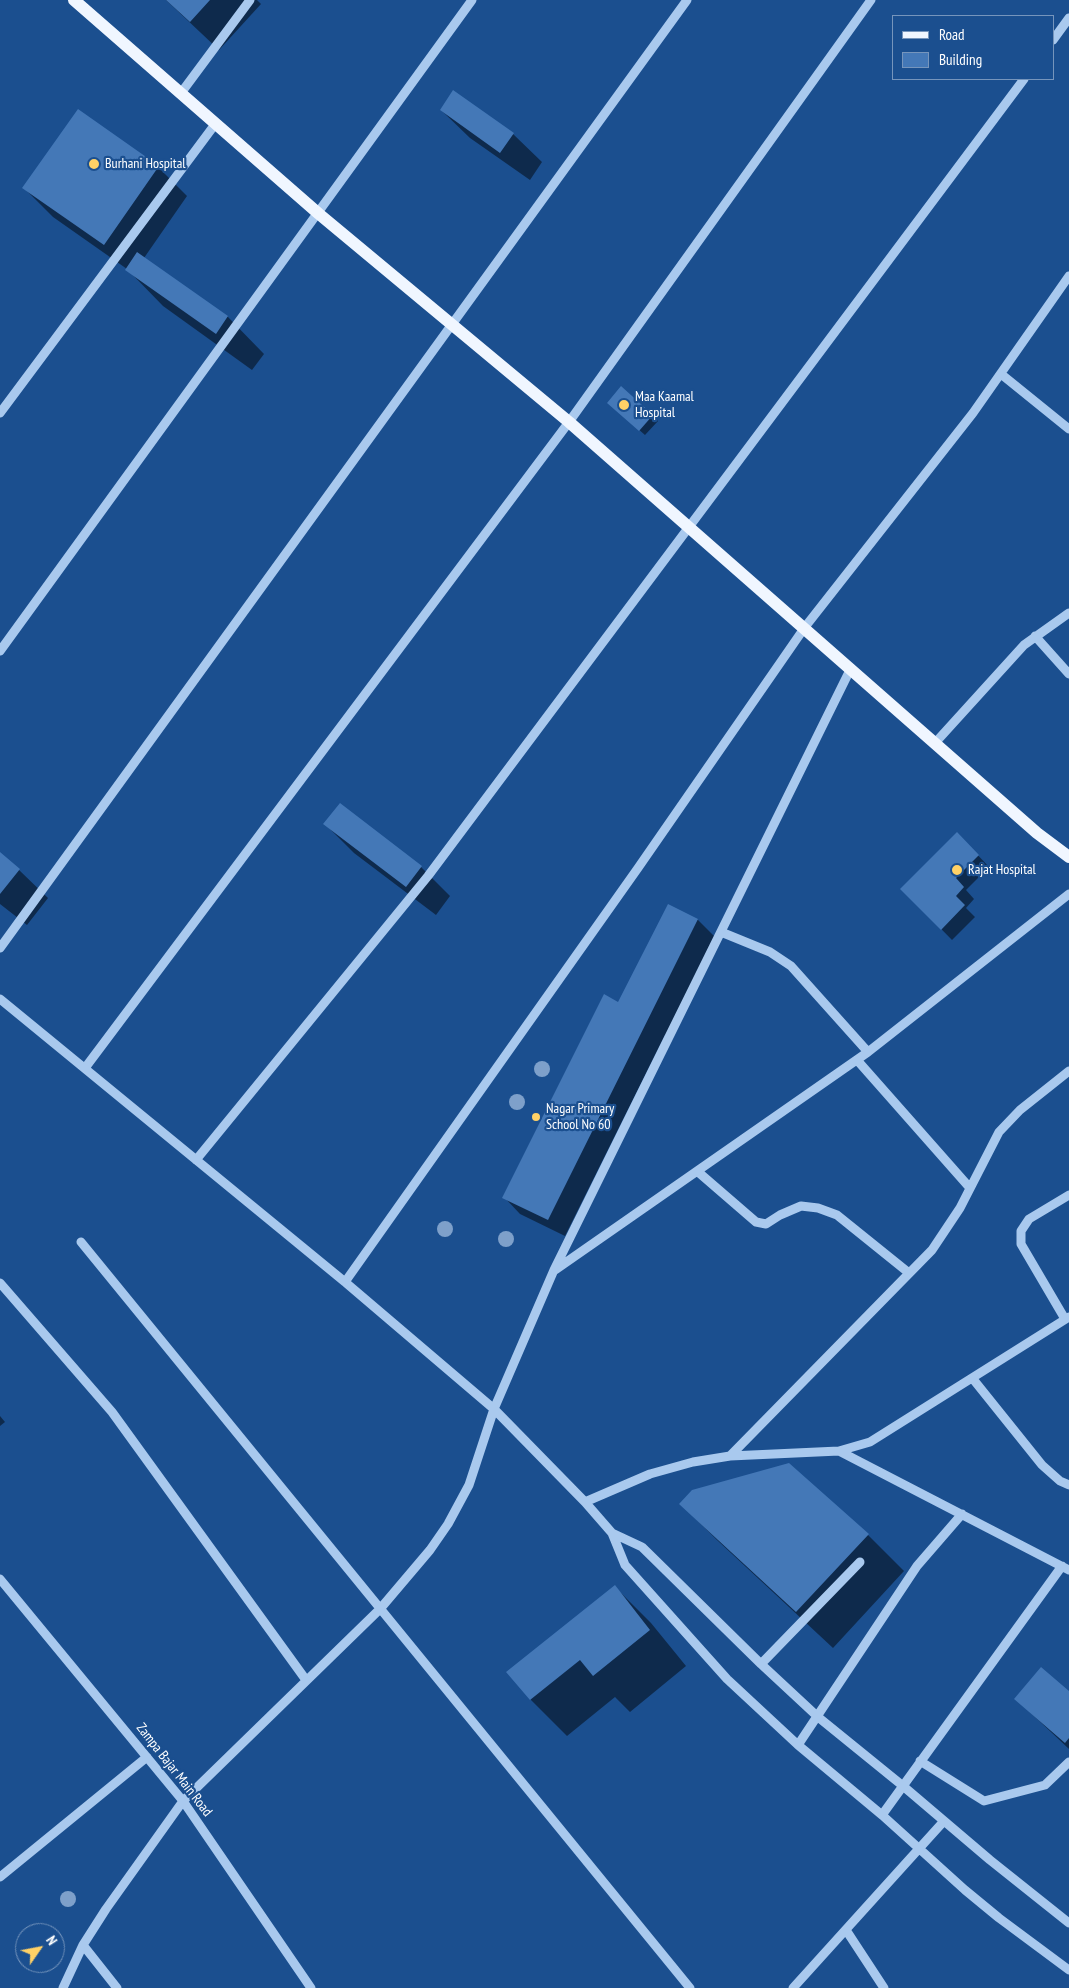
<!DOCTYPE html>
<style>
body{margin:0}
#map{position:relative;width:1069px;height:1988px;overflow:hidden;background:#1b4f8f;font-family:"PT Sans Narrow",sans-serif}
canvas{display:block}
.legend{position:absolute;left:892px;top:15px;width:162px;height:65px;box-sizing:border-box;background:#1b4f8f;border:1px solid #7695bc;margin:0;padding:6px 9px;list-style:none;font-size:15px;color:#fff}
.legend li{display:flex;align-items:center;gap:10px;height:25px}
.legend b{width:25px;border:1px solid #7695bc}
.north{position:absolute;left:15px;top:1923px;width:50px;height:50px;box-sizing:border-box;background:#1b4f8f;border:1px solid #7695bc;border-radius:50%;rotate:57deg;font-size:14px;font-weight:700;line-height:20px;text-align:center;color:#fff}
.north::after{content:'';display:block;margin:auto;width:18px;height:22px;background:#ffd166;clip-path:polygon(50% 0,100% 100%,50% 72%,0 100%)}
</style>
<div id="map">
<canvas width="1069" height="1988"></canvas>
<ul class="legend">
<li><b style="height:6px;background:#f0f6ff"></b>Road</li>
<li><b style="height:14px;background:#4478b7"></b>Building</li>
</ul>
<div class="north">N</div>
</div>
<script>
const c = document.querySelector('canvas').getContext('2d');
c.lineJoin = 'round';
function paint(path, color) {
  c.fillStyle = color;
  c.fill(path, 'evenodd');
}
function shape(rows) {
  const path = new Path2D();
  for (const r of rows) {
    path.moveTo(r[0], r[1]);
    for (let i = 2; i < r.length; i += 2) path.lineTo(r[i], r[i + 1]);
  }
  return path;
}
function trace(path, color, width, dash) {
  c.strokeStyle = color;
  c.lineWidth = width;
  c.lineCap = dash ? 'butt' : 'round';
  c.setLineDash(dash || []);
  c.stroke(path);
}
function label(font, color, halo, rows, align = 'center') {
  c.font = font + ' "PT Sans Narrow",sans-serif';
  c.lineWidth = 4.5;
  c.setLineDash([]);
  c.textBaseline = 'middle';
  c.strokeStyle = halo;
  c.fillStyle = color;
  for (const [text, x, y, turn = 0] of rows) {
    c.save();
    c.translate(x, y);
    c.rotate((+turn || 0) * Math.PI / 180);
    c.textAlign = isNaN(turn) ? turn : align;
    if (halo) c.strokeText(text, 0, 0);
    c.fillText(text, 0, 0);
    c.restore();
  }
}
paint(shape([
 [166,0,257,0,261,4,219,50],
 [441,110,513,134,542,162,530,180,470,138],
 [158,167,187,196,144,258,228,317,264,354,252,370,163,306,127,269,53,217,24,188],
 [614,408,652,416,658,421,645,435],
 [325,824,421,867,450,896,436,915,354,853],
 [958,834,989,867,966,890,974,899,966,908,975,917,952,940,902,889],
 [0,854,19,870,48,898,27,925,0,904],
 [668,906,698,920,719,941,670,1038,665,1035,565,1236,520,1214,504,1197,619,1004],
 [0,1416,5,1422,0,1426],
 [788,1464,868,1535,904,1571,833,1648,717,1540,681,1504],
 [615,1587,651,1623,686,1666,630,1712,615,1697,567,1736,531,1700,508,1672],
 [1069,1693,1069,1749,1016,1699]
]), '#0007');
paint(shape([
 [166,0,210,0,190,22],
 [453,90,514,133,500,153,440,110],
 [78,109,159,166,104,245,22,188],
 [137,252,228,316,216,334,125,270],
 [621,386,653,415,639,431,607,403],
 [340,803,422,866,406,887,323,824],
 [957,832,979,855,956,878,964,887,956,896,965,905,941,930,900,889],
 [0,852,20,869,0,894],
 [668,904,698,919,548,1220,502,1198,604,994,618,1002],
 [789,1463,869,1534,796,1612,679,1504,692,1490],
 [615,1585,650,1630,593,1676,580,1660,530,1700,506,1672],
 [1041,1667,1069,1691,1069,1738,1065,1743,1014,1699]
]), '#4478b7');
trace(shape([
 [1053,40,1069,18],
 [181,93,250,0],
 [1001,374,1069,429],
 [0,413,216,123],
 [1035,636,1069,674],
 [0,651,472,0],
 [935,743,1024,645,1069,613],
 [721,932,770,952,791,966,868,1052],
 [0,948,687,0],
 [0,999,345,1282,494,1409,585,1502,612,1533,625,1565,727,1679,798,1745,882,1815,965,1890,999,1918,1069,1970],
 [857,1060,970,1188],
 [85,1068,569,422,871,0],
 [196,1160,428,876,1024,79],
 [697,1171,756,1222,766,1224,780,1215,801,1206,818,1208,837,1215,909,1273],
 [81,1242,690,1988],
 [555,1270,868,1052,1069,894],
 [345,1282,638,868,805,627,973,413,1069,276],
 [0,1283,112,1412,306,1680],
 [1065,1319,1021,1244,1021,1231,1029,1219,1069,1195],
 [973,1379,1042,1465,1060,1481,1069,1485],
 [839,1451,1069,1570],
 [730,1456,932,1250,960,1208,999,1132,1020,1110,1069,1071],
 [585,1502,650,1474,693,1462,730,1456,839,1451,870,1442,1069,1317],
 [612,1533,642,1547,761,1664,818,1717,903,1786,990,1860,1069,1923],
 [0,1579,183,1801,311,1988],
 [761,1664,860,1562],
 [798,1745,917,1566,962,1514],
 [920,1761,984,1801,1045,1785,1069,1762],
 [882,1815,1062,1566],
 [0,1877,147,1757],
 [846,1930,884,1988],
 [83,1945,117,1988],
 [63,1988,83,1945,106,1909,183,1801,380,1609,430,1550,448,1524,469,1485,494,1409,554,1270,851,668],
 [793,1988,944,1821]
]), '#a9c9ee', 9);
trace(shape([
 [74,0,319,214,569,422,1037,833,1069,857]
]), '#f0f6ff', 12);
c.fillStyle = '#7ea0ca';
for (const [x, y] of [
 [542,1069],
 [517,1102],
 [445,1229],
 [506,1239],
 [68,1899]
]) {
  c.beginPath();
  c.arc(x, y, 8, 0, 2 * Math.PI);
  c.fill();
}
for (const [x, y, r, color] of [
 [94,164,6,"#ffd166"],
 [624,405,6,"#ffd166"],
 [957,870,6,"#ffd166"],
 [536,1117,5,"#ffd166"]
]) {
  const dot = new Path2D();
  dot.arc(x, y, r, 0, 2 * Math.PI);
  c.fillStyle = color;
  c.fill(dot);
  trace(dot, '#1b4f8f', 2);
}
label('14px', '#fff', '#1b4f8f', [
 ["Burhani Hospital",105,164],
 ["Maa Kaamal",635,397],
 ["Hospital",635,413],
 ["Rajat Hospital",968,870],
 ["Nagar Primary",546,1109],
 ["School No 60",546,1125]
], 'left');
label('14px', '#fff', '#1b4f8f', [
 ["Zampa Bajar Main Road",174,1770,52]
]);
</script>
